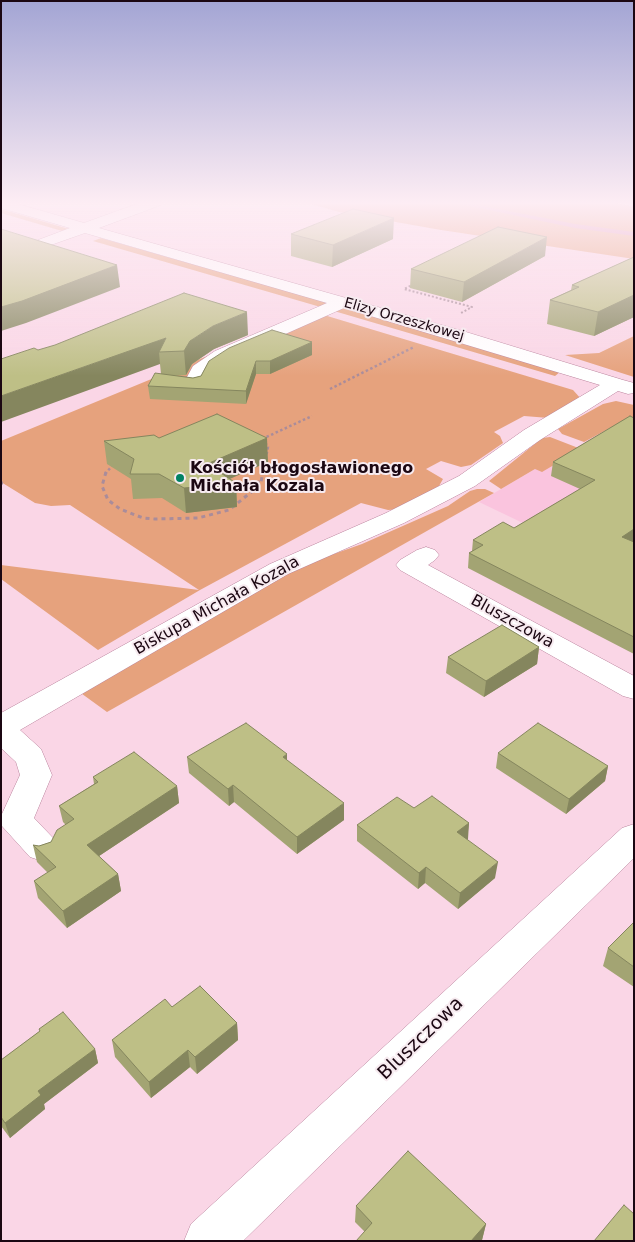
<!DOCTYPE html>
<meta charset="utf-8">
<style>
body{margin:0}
#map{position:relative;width:635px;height:1242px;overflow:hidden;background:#fad6e6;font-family:"DejaVu Sans",sans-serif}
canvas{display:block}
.frame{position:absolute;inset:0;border:2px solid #1b0712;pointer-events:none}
</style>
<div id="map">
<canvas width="635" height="1242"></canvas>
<div class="frame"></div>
</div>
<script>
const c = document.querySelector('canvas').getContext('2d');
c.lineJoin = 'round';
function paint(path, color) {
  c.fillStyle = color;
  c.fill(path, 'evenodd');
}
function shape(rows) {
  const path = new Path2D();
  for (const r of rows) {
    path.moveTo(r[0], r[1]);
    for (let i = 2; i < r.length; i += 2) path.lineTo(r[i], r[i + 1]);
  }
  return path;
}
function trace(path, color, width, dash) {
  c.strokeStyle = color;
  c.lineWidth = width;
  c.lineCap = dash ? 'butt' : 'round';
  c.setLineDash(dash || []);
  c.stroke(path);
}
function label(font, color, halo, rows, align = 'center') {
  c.font = font + ' "DejaVu Sans",sans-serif';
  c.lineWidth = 4;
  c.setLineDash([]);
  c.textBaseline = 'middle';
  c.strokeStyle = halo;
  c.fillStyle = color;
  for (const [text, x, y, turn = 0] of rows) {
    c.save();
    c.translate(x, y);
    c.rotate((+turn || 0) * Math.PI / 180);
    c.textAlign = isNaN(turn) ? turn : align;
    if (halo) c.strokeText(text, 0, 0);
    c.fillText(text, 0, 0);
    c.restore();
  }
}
paint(shape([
 [621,421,634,421,634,559,619,569,479,502,535,469,559,462,589,444,584,442]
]), '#fac4de');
paint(shape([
 [304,202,606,202,634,206,634,259,441,230,339,212],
 [1,209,69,229,62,231,1,213],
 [101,238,332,304,324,308,93,241],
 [341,307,502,354,560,372,555,376,334,311],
 [314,312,573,390,582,400,549,418,524,416,494,432,500,436,503,443,471,465,461,467,441,461,426,469,443,479,439,486,401,509,388,510,361,503,200,590,98,650,1,579,1,565,199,590,70,505,51,506,35,503,1,482,1,441],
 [634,336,634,377,565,355,599,353],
 [616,401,634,405,634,421,623,421,584,442,562,434,558,429,603,404],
 [550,437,581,449,542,472,535,469,501,489,489,481,542,438],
 [477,489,485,489,494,493,107,712,78,691,281,576,311,562,362,544,448,506,470,491]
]), '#e6a27d');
paint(shape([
 [451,202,463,202,575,224,634,232,634,236,575,228,451,202]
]), '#dc8fb5');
const minor = shape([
 [1,202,11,202,84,223,142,202,163,202,161,205,99,228,466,332,623,380,634,383,634,393,628,394,618,391,540,440,475,486,404,523,288,574,20,730,41,749,52,775,34,818,54,839,59,848,54,857,42,861,30,857,1,825,1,816,20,775,16,762,1,748,1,713,270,564,386,513,459,476,524,430,600,385,344,308,229,359,208,373,201,387,194,389,158,386,155,382,158,378,187,377,193,366,215,351,327,303,85,233,48,246,38,246,35,243,38,240,70,228,1,208,1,202],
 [626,202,634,202,634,207,629,206,626,202],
 [426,547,435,550,439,555,435,560,428,565,634,676,634,699,623,696,400,570,396,565,400,560,417,550,426,547],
 [634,824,634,858,243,1241,184,1241,191,1224,622,828,634,824]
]);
trace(minor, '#ba839d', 1);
trace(shape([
 [414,284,404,289,472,307,461,313]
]), '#aa8c9a', 2, [2, 2]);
trace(shape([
 [330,389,414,347],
 [262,439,312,416],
 [105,474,112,466],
 [263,474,268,447,266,444]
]), '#aa8c9a', 2.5, [2.5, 2.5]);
trace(shape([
 [106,472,102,486,108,500,120,509,143,518,155,519,198,518,229,510,255,489,261,482,263,472],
 [1,483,3,483],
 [232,486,260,482]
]), '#aa8c9a', 3, [4, 4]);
paint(minor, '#fff');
paint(shape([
 [291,234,393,239,332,267,291,256],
 [545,256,462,302,410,288,411,269],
 [634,257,634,317,594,336,547,324,550,300,571,290,572,285],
 [248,335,214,349,192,364,186,375,174,376,193,378,201,376,209,361,312,355,270,374,256,374,246,404,150,399,148,386,161,374,160,364,38,350],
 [630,416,634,542,634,654,468,568,469,553,472,551,473,540,514,528,580,489,551,476,553,462],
 [159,438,268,462,229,479,236,483,237,507,186,513,162,498,133,499,131,479,107,464,104,441],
 [539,647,537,664,484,697,446,673,448,657],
 [498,753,608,766,605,781,566,814,496,768],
 [187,757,287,760,344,820,297,854,234,802,229,806,189,773],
 [93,777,177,786,179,803,99,856,118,874,121,891,67,928,38,898,34,881,48,873,37,862,33,845,39,846,51,842,66,825,63,822,59,806,94,784],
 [414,808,469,823,467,839,495,878,458,909,425,883,418,889,357,841,357,825],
 [634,922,634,987,603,966,608,948],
 [172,1007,237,1023,238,1040,197,1074,190,1067,151,1098,115,1057,112,1040],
 [39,1029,95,1049,98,1063,44,1104,45,1109,10,1138,1,1126,1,1060,40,1031],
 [356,1206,486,1224,482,1240,364,1231,355,1222]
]), '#a3a473');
paint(shape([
 [394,218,393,239,332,267,333,245],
 [547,237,545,256,462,302,464,282],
 [117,265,120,287,26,323,1,331,1,307],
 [634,295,634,317,594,336,598,312],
 [247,312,248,335,214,349,192,364,186,375,184,351,190,341,213,326],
 [166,338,159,352,160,364,1,422,1,396],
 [312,342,312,355,270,374,270,361],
 [256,361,256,374,246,404,246,391],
 [267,438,268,462,216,485,236,483,237,507,186,513,184,488,207,464],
 [634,529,634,542,622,537],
 [539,647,537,664,484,697,486,681],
 [287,754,287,770,283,757],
 [608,766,605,781,566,814,569,799],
 [233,785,234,802,229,806,228,789],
 [177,786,179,803,90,862,87,845],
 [344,803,344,820,297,854,297,837],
 [469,823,468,839,455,848,457,832],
 [498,862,495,878,458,909,460,893],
 [426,867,425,883,418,889,419,873],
 [118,874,121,891,67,928,63,911],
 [237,1023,238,1040,197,1074,195,1057],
 [95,1049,98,1063,44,1104,45,1109,10,1138,5,1123,38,1091],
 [188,1050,190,1067,151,1098,149,1082],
 [486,1224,482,1240,481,1241,471,1241]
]), '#85865e');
const building = shape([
 [353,209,394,218,333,245,291,234,353,209],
 [498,227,547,237,464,282,411,269,498,227],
 [1,229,117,265,22,301,1,307,1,229],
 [634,257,634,295,598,312,550,300,579,287,572,285,634,257],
 [184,293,247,312,213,326,190,341,184,351,159,352,166,338,1,396,1,359,34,348,38,350,55,345,184,293],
 [272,330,312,342,270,361,256,361,246,391,148,386,155,373,193,378,201,376,209,361,229,348,272,330],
 [217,414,267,438,207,464,236,483,184,488,159,474,130,474,134,459,104,441,154,435,159,438,217,414],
 [630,416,634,418,634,529,622,537,634,542,634,637,469,553,483,545,473,540,503,522,514,528,595,480,553,462,630,416],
 [502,625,539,647,486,681,448,657,502,625],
 [246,723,287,754,283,757,344,803,297,837,233,785,228,789,187,757,246,723],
 [538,723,608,766,569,799,498,753,538,723],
 [134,752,177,786,87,845,118,874,63,911,34,881,56,867,33,845,39,846,51,842,57,830,74,819,59,806,98,782,93,777,134,752],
 [432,796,469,823,457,832,498,862,460,893,426,867,419,873,357,825,397,797,414,808,432,796],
 [634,922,634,967,608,948,634,922],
 [200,986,237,1023,195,1057,188,1050,149,1082,112,1040,165,999,172,1007,200,986],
 [63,1012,95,1049,38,1091,41,1095,5,1123,1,1117,1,1060,40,1031,39,1029,63,1012],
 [408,1151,486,1224,471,1241,356,1241,372,1223,356,1206,408,1151],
 [624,1205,634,1214,634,1241,594,1241,624,1205]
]);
paint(building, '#bebf86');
trace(building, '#85865e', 1);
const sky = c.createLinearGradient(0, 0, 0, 376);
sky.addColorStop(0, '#a3a5d4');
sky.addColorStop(0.54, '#fdedf4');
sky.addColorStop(1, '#fdedf400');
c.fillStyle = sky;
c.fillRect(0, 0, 635, 376);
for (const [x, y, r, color] of [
 [180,478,5,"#018264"]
]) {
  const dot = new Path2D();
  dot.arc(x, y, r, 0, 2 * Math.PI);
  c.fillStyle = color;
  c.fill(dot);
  trace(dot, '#f7ebf0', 2);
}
label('14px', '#1b0712', '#f7ebf0', [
 ["Elizy Orzeszkowej",404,320,16]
]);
label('bold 16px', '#1b0712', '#f7ebf0', [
 ["Kościół błogosławionego",190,469],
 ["Michała Kozala",190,487]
], 'left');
label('16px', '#1b0712', '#f7ebf0', [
 ["Biskupa Michała Kozala",217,606,-29],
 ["Bluszczowa",512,622,29]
]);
label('19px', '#1b0712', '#f7ebf0', [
 ["Bluszczowa",421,1039,-44]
]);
</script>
